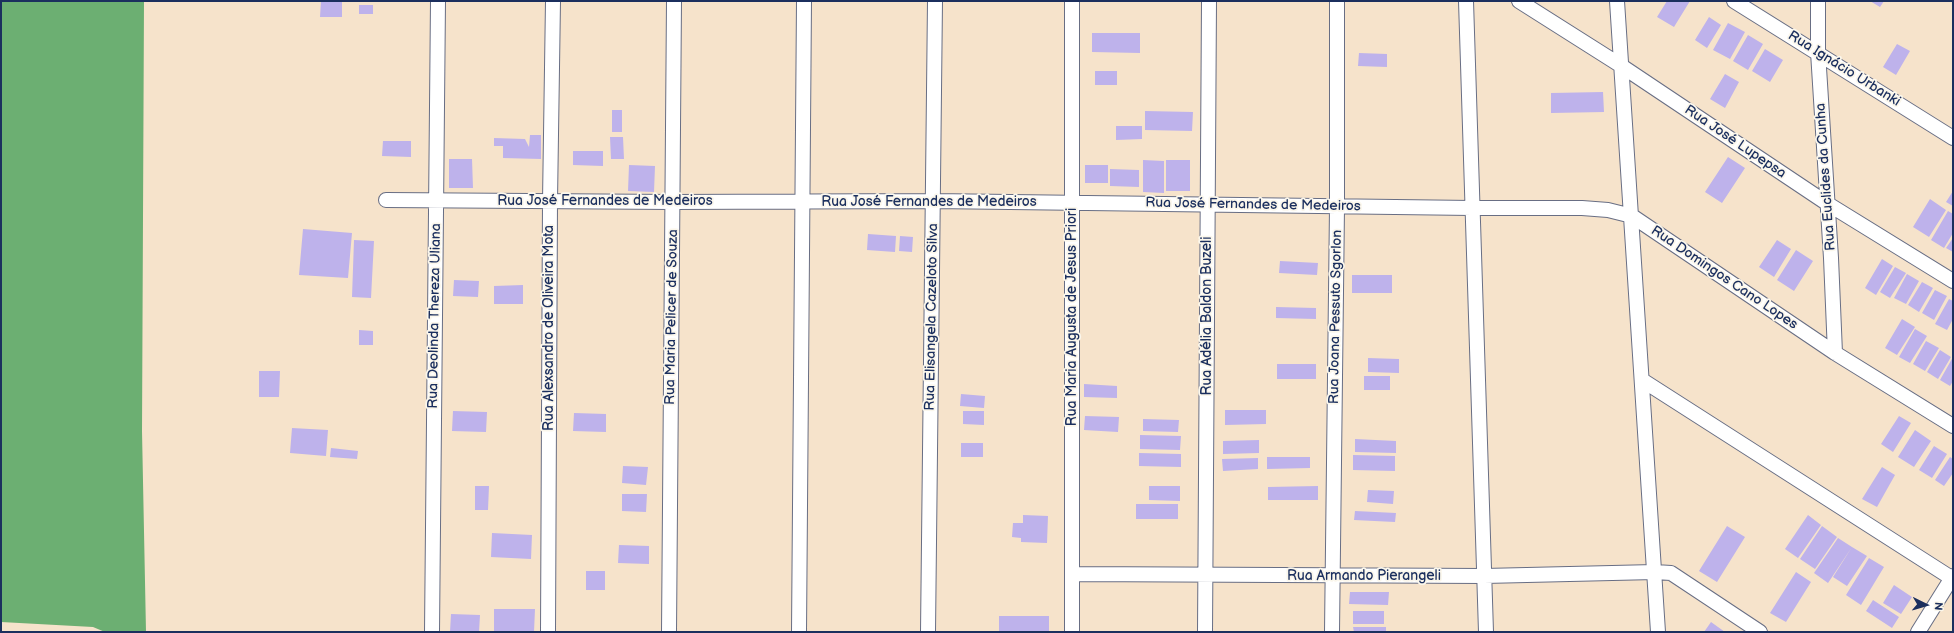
<!DOCTYPE html>
<meta charset="utf-8">
<style>
body{margin:0}
#map{position:relative;width:1954px;height:633px;overflow:hidden;background:#f6e3cb;font-family:"Balsamiq Sans",sans-serif}
canvas{display:block}
.frame{position:absolute;inset:0;border:2px solid #1b2f5e;pointer-events:none}
.north{position:absolute;left:1906px;top:585px;width:40px;height:40px;-webkit-text-stroke:3px #fbf7ec;paint-order:stroke;rotate:95deg;font-size:11px;font-weight:700;line-height:16px;text-align:center;color:#1b2f5e}
.north::after{content:'';display:block;margin:auto;width:14px;height:18px;background:#1b2f5e;clip-path:polygon(50% 0,100% 100%,50% 72%,0 100%)}
</style>
<div id="map">
<canvas width="1954" height="633"></canvas>
<div class="frame"></div>
<div class="north">N</div>
</div>
<script>
const c = document.querySelector('canvas').getContext('2d');
c.lineJoin = 'round';
function paint(path, color) {
  c.fillStyle = color;
  c.fill(path, 'evenodd');
}
function shape(rows) {
  const path = new Path2D();
  for (const r of rows) {
    path.moveTo(r[0], r[1]);
    for (let i = 2; i < r.length; i += 2) path.lineTo(r[i], r[i + 1]);
  }
  return path;
}
function trace(path, color, width, dash) {
  c.strokeStyle = color;
  c.lineWidth = width;
  c.lineCap = dash ? 'butt' : 'round';
  c.setLineDash(dash || []);
  c.stroke(path);
}
function label(font, color, halo, rows, align = 'center') {
  c.font = font + ' "Balsamiq Sans",sans-serif';
  c.lineWidth = 3.5;
  c.setLineDash([]);
  c.textBaseline = 'middle';
  c.strokeStyle = halo;
  c.fillStyle = color;
  for (const [text, x, y, turn = 0] of rows) {
    c.save();
    c.translate(x, y);
    c.rotate((+turn || 0) * Math.PI / 180);
    c.textAlign = isNaN(turn) ? turn : align;
    if (halo) c.strokeText(text, 0, 0);
    c.fillText(text, 0, 0);
    c.restore();
  }
}
paint(shape([
 [1,1,144,1,142,431,146,632,105,632,93,627,1,622]
]), '#6caf72');
paint(shape([
 [321,1,342,1,342,17,320,17],
 [1667,1,1690,1,1674,27,1657,17],
 [1870,1,1884,1,1880,7],
 [359,5,373,5,373,14,359,14],
 [1709,17,1721,25,1707,48,1695,40],
 [1728,23,1745,32,1730,59,1713,50],
 [1092,33,1140,33,1140,53,1092,52],
 [1748,35,1763,44,1748,70,1733,61],
 [1897,44,1910,51,1896,75,1883,67],
 [1765,49,1783,60,1770,82,1752,71],
 [1359,53,1387,54,1387,67,1358,66],
 [1095,71,1117,71,1117,85,1095,85],
 [1725,74,1739,82,1725,108,1710,99],
 [1603,92,1604,112,1551,113,1551,93],
 [612,110,622,110,622,132,612,132],
 [1145,111,1193,112,1192,131,1145,130],
 [1116,126,1142,126,1142,139,1116,140],
 [530,135,541,135,541,159,503,158,503,146,494,146,494,138,525,139,529,147],
 [610,137,623,137,624,159,611,159],
 [383,141,411,141,411,157,382,156],
 [573,151,603,151,603,166,573,165],
 [1728,157,1745,168,1722,203,1705,192],
 [449,159,472,159,473,188,449,188],
 [1143,160,1164,161,1164,193,1143,192],
 [1166,160,1190,160,1190,191,1166,191],
 [629,165,655,166,654,192,628,191],
 [1085,165,1108,165,1108,183,1085,183],
 [1110,169,1139,170,1139,187,1110,186],
 [1953,191,1953,206,1946,202],
 [1930,199,1946,210,1929,237,1913,227],
 [1948,211,1953,214,1953,233,1944,248,1931,240],
 [303,229,352,233,348,278,299,275],
 [868,234,896,236,895,252,867,250],
 [900,236,913,237,912,252,899,251],
 [1953,238,1953,252,1946,248],
 [354,240,374,241,371,298,352,297],
 [1777,240,1791,249,1774,277,1759,267],
 [1796,250,1813,261,1794,291,1777,280],
 [1882,259,1893,266,1876,295,1865,288],
 [1280,261,1318,263,1317,275,1279,273],
 [1895,267,1906,273,1890,298,1880,292],
 [1907,274,1919,281,1906,304,1894,298],
 [1352,275,1392,275,1392,293,1352,293],
 [454,280,479,281,478,297,453,296],
 [1922,282,1933,288,1919,312,1908,305],
 [523,285,523,304,494,304,494,286],
 [1935,290,1947,296,1934,320,1922,313],
 [1949,299,1953,301,1953,319,1947,330,1935,324],
 [1276,307,1316,308,1316,319,1276,318],
 [1902,319,1915,327,1897,355,1885,348],
 [1915,329,1927,336,1910,363,1899,357],
 [359,330,373,331,373,345,359,345],
 [1926,341,1939,348,1925,371,1913,364],
 [1940,350,1951,357,1938,379,1927,372],
 [1953,357,1953,381,1950,386,1940,380],
 [1368,358,1399,359,1399,373,1368,372],
 [1277,364,1316,364,1316,379,1277,379],
 [259,371,280,371,279,397,259,397],
 [1364,376,1390,376,1390,390,1364,390],
 [1084,384,1117,386,1117,398,1084,397],
 [961,394,985,396,984,408,960,406],
 [1225,410,1266,410,1266,424,1225,425],
 [453,411,487,412,486,432,452,431],
 [963,411,984,411,984,425,963,424],
 [574,413,606,414,606,432,573,431],
 [1085,416,1119,417,1118,432,1084,430],
 [1899,416,1911,423,1893,452,1881,444],
 [1143,419,1179,420,1178,432,1143,431],
 [292,428,328,430,326,456,290,453],
 [1915,430,1931,441,1914,467,1898,457],
 [1140,435,1181,436,1180,450,1140,449],
 [1355,439,1396,441,1396,453,1355,452],
 [1259,440,1259,453,1223,454,1223,441],
 [961,443,983,443,983,457,961,457],
 [1934,446,1947,454,1932,478,1919,470],
 [331,448,358,451,357,459,330,457],
 [1139,453,1181,454,1181,467,1139,466],
 [1353,455,1395,456,1395,471,1353,470],
 [1267,457,1310,457,1310,468,1267,469],
 [1950,457,1953,459,1953,473,1944,486,1935,480],
 [1258,458,1258,469,1223,471,1222,459],
 [623,466,648,467,646,485,622,483],
 [1882,467,1895,475,1877,507,1862,499],
 [475,486,489,486,488,510,475,510],
 [1149,486,1180,486,1180,501,1149,500],
 [1318,486,1318,500,1268,500,1268,487],
 [1368,490,1394,491,1393,504,1367,502],
 [622,494,647,494,646,512,622,511],
 [1136,504,1178,504,1178,519,1136,519],
 [1355,511,1396,513,1395,522,1354,520],
 [1023,515,1048,516,1047,543,1021,542,1021,538,1012,537,1013,523,1023,523],
 [1808,515,1821,525,1798,558,1785,549],
 [1727,526,1745,537,1717,582,1699,571],
 [1822,526,1837,537,1815,569,1800,559],
 [492,533,532,535,531,559,491,557],
 [1838,538,1852,547,1828,583,1814,573],
 [619,545,649,546,649,564,618,563],
 [1852,547,1867,556,1847,586,1833,577],
 [1869,558,1884,567,1861,605,1846,595],
 [586,571,605,571,605,590,586,590],
 [1796,572,1811,582,1786,622,1770,613],
 [1894,585,1912,597,1901,614,1883,603],
 [1350,592,1389,592,1388,605,1349,604],
 [1873,600,1899,617,1892,628,1866,611],
 [494,609,535,609,534,632,494,632],
 [1353,611,1384,611,1384,624,1353,624],
 [451,614,480,615,479,632,450,632],
 [999,616,1049,616,1049,632,999,632],
 [1711,622,1725,632,1704,632],
 [1353,627,1386,627,1386,632,1354,632]
]), '#beb2eb');
const minor = shape([
 [1466,1,1486,632],
 [1519,1,1620,65,1828,204,1953,281],
 [1617,1,1658,632],
 [1734,1,1953,138],
 [1818,1,1818,52,1831,258,1835,353],
 [386,200,673,202,933,201,1472,208,1582,208,1608,210,1632,216,1835,353,1953,426],
 [1642,380,1953,579],
 [1073,574,1484,576,1655,572,1671,573,1760,632],
 [432,632,438,1],
 [548,632,550,201,553,1],
 [669,632,674,1],
 [799,632,804,1],
 [928,632,935,1],
 [1072,632,1072,1],
 [1205,632,1209,1],
 [1332,632,1337,207,1337,1],
 [1918,632,1953,576]
]);
trace(minor, '#686e84', 16);
trace(minor, '#fff', 14);
label('14px', '#1b2f5e', '#fbf7ec', [
 ["Rua Ignácio Urbanki",1844,69,32],
 ["Rua José Lupepsa",1735,142,34],
 ["Rua Euclides da Cunha",1826,177,-94],
 ["Rua José Fernandes de Medeiros",605,201],
 ["Rua José Fernandes de Medeiros",929,202],
 ["Rua José Fernandes de Medeiros",1253,205,1],
 ["Rua Domingos Cano Lopes",1724,278,34],
 ["Rua Deolinda Thereza Uliana",435,316,-89],
 ["Rua Adélia Baldon Buzeli",1207,316,-90],
 ["Rua Maria Pelicer de Souza",672,317,-89],
 ["Rua Elisangela Cazeloto Silva",932,317,-89],
 ["Rua Maria Augusta de Jesus Priori",1072,317,-90],
 ["Rua Joana Pessuto Sgorlon",1336,317,-89],
 ["Rua Alexsandro de Oliveira Mota",549,328,-90],
 ["Rua Armando Pierangeli",1364,576]
]);
</script>
